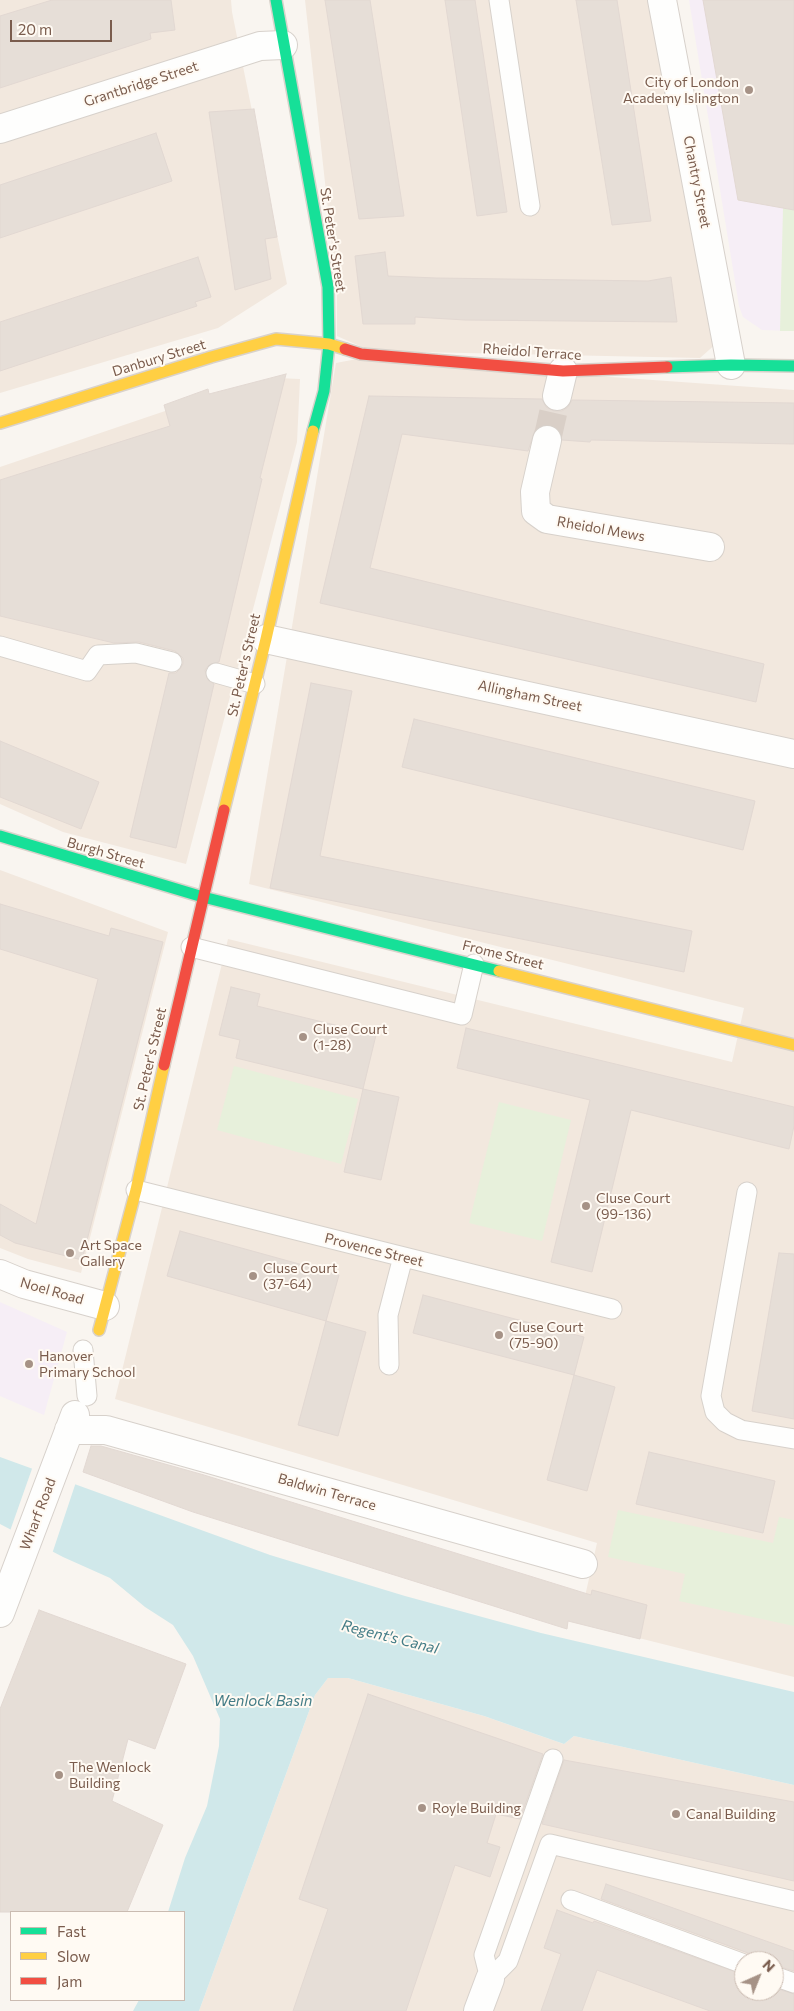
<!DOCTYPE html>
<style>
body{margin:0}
#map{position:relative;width:794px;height:2011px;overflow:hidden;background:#f9f5f0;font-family:Commissioner,sans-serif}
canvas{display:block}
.legend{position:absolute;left:10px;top:1911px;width:175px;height:90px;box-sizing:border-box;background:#fffaf3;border:1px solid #cabbb1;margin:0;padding:6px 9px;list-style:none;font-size:15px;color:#7a5c4d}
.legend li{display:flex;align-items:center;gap:10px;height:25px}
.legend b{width:25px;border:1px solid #cabbb1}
.north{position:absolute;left:734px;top:1951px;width:50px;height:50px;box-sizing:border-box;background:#fffaf3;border:1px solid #cabbb1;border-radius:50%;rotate:44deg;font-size:14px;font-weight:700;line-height:20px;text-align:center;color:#7a5c4d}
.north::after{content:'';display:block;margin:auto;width:18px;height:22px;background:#a69286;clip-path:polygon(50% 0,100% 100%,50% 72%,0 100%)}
.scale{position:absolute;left:10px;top:20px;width:102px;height:22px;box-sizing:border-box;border:2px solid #7a5c4d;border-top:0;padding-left:6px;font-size:15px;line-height:18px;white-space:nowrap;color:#7a5c4d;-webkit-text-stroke:4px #fffaf3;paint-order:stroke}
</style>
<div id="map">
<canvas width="794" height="2011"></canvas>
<ul class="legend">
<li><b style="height:6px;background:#16e098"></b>Fast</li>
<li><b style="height:6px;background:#ffcf43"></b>Slow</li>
<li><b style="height:6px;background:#f24e42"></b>Jam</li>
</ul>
<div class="north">N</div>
<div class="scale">20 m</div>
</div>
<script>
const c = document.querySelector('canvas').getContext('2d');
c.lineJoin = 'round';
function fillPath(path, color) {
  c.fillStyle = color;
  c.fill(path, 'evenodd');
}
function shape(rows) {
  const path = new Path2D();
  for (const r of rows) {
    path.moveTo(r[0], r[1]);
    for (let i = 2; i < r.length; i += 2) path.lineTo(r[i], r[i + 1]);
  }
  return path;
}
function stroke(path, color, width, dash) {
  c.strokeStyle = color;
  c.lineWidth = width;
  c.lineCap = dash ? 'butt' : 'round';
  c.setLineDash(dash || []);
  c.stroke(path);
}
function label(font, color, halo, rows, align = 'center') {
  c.font = font + ' Commissioner,sans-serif';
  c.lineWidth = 4;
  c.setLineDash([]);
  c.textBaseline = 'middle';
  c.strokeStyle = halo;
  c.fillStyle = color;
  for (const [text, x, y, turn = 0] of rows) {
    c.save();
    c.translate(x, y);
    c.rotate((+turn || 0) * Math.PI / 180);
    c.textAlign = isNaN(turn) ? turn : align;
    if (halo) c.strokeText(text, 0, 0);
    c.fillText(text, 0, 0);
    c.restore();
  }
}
fillPath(shape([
 [0,0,231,0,232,12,287,284,218,328,0,393],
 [305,0,655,0,718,342,700,358,371,351,337,336,337,292],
 [357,359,794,390,794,1677,579,1623,597,1543,115,1399,228,939,732,1062,744,1008,249,884,336,363],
 [277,378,300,379,297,442,186,864,63,832,0,804,0,467,230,389],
 [0,870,168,932,81,1273,28,1259,0,1248],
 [328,1678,348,1678,484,1716,564,1744,574,1736,794,1785,794,2011,199,2011,315,1695],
 [744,1961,774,1961,774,1991,744,1991]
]), '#f2e8de');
fillPath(shape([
 [689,0,794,0,794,331,762,330,743,317,739,306],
 [0,1302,67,1332,44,1415,0,1396]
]), '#f6eef6');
fillPath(shape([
 [783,208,794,210,794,331,780,331],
 [234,1066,358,1099,341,1164,217,1130],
 [499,1102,571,1120,542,1241,469,1223],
 [618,1510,773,1543,779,1517,794,1520,794,1626,679,1601,685,1574,608,1557]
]), '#e7f0db');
fillPath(shape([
 [0,1457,270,1555,405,1596,541,1633,794,1692,794,1785,574,1736,564,1744,484,1716,348,1678,328,1678,315,1695,199,2011,133,2011,139,2000,184,2000,184,1912,168,1912,185,1858,207,1806,219,1746,220,1719,193,1656,173,1625,145,1607,110,1578,63,1557,0,1524]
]), '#d0e8ea');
fillPath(shape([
 [33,1466,76,1482,52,1554,10,1531]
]), '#f9f5f0');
const building = shape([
 [52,0,171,0,175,30,150,33,151,39,0,88,0,16,52,0],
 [325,0,370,0,404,216,359,219,325,0],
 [445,0,475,0,507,212,477,216,445,0],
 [576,0,617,0,651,221,612,225,576,0],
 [703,0,794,0,794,210,738,200,703,0],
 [254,109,277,237,265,239,271,279,235,290,209,112,254,109],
 [156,133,172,181,0,238,0,185,156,133],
 [385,252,388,276,436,278,648,281,671,277,677,322,465,320,415,317,415,324,363,324,355,256,385,252],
 [198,257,211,297,195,302,197,306,0,371,0,322,198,257],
 [286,374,260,478,262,479,219,662,209,665,205,670,208,680,214,684,176,848,130,837,169,673,176,673,180,669,183,664,183,658,175,651,139,642,114,643,0,616,0,480,170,426,164,405,208,389,209,394,286,374],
 [369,396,542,399,546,407,554,411,562,411,568,407,572,400,794,403,794,444,591,440,590,442,562,440,558,429,550,425,542,425,535,430,528,451,402,434,370,568,764,664,756,702,320,603,369,396],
 [311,683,352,691,320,856,692,931,684,972,270,888,311,683],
 [414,719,755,801,743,850,402,767,414,719],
 [0,741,99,782,81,829,0,797,0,741],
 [0,904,109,936,111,928,163,942,82,1260,15,1243,0,1235,0,1204,36,1224,98,979,0,949,0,904],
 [231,987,260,994,257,1006,376,1035,363,1089,236,1058,240,1040,219,1035,231,987],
 [466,1028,794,1107,794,1126,789,1149,631,1110,592,1272,551,1262,590,1100,457,1068,466,1028],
 [363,1089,399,1097,381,1180,344,1172,363,1089],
 [180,1231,339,1275,326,1321,167,1276,180,1231],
 [779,1253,794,1254,794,1419,752,1411,779,1253],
 [423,1295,584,1337,574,1375,413,1333,423,1295],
 [326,1321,366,1332,338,1436,298,1425,326,1321],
 [574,1375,615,1387,587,1491,547,1480,574,1375],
 [91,1446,101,1446,204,1475,591,1595,592,1590,647,1605,640,1639,568,1621,567,1629,193,1512,83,1472,91,1446],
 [649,1452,775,1481,763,1533,636,1504,649,1452],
 [39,1610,186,1664,155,1749,128,1739,112,1801,163,1825,127,1912,0,1912,0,1709,39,1610],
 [368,1694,543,1754,520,1819,496,1814,487,1843,500,1847,490,1877,455,1865,406,2011,293,2011,328,1909,299,1899,368,1694],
 [564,1760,794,1802,794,1881,542,1824,564,1760],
 [606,1884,794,1951,794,1971,774,1965,774,1961,755,1961,748,1953,601,1899,606,1884],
 [557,1910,593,1923,594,1921,744,1975,744,1991,774,1991,774,1988,794,1994,794,2011,710,2011,597,1970,582,2011,541,2011,561,1954,544,1948,557,1910]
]);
fillPath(building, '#e6ded7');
stroke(building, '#e2d8d2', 1);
stroke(shape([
 [547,440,557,396]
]), '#d9cfc7', 28, [28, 14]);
const lane = shape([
 [499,0,530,206],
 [0,646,87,671,98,655,136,653,172,662],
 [216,673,255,684],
 [191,947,462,1015,474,964],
 [136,1190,612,1309],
 [747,1192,711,1396,715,1412,725,1422,741,1430,794,1439],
 [83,1350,87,1396],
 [389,1365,388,1315,403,1257],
 [571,1900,744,1964],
 [774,1976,794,1983],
 [490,1979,508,1961,550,1844,794,1901],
 [490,1979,484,1955,553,1759]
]);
const street = shape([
 [662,0,731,365],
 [0,129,260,46,283,45],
 [557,396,563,371],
 [547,440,535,492,536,511,547,519,710,547],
 [266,639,794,754],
 [0,1274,24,1284,105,1306],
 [69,1430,106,1430,583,1564],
 [0,1613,75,1415],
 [478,2011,490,1979]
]);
const fast = shape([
 [276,0,328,287,329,344,324,391,313,431],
 [667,367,731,365,794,366],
 [0,836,203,897,499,971]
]);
const slow = shape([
 [0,423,211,357,276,339,329,344,345,349],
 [224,810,266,639,313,431],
 [499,971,794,1045],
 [99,1330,136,1190,164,1065]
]);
const jam = shape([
 [345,349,361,354,563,371,667,367],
 [164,1065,224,810]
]);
stroke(lane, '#d7d1cb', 21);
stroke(street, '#d7d1cb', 30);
stroke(fast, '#d9d2cb', 14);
stroke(slow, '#d9d2cb', 14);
stroke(jam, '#d9d2cb', 14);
stroke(lane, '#fefefd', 19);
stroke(street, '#fefefd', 28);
stroke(fast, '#16e098', 11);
stroke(slow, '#ffcf43', 11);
stroke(jam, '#f24e42', 11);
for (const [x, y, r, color] of [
 [749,90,5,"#a69286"],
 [303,1037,5,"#a69286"],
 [586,1206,5,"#a69286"],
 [70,1253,5,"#a69286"],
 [253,1276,5,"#a69286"],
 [499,1335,5,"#a69286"],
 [29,1364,5,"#a69286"],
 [59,1775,5,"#a69286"],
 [422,1808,5,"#a69286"],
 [676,1814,5,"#a69286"]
]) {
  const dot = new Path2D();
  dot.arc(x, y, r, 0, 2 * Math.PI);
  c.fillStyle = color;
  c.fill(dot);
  stroke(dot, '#fffaf3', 2);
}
label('14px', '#7a5c4d', '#fffaf3', [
 ["City of London",739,82,"right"],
 ["Academy Islington",739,98,"right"],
 ["Cluse Court",313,1029],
 ["(1-28)",313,1045],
 ["Cluse Court",596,1198],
 ["(99-136)",596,1214],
 ["Art Space",80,1245],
 ["Gallery",80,1261],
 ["Cluse Court",263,1268],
 ["(37-64)",263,1284],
 ["Cluse Court",509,1327],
 ["(75-90)",509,1343],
 ["Hanover",39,1356],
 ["Primary School",39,1372],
 ["The Wenlock",69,1767],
 ["Building",69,1783],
 ["Royle Building",432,1808],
 ["Canal Building",686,1814]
], 'left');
label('14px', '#7a5c4d', '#fffaf3', [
 ["Grantbridge Street",141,84,-18],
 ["Chantry Street",697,182,79],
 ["St. Peter's Street",333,240,81],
 ["Rheidol Terrace",532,352,4],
 ["Danbury Street",159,358,-17],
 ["Rheidol Mews",601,529,10],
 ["St. Peter's Street",244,665,-77],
 ["Allingham Street",530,696,12],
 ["Burgh Street",106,853,16],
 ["Frome Street",503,955,14],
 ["St. Peter's Street",150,1059,-77],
 ["Provence Street",374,1250,14],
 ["Noel Road",52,1291,16],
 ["Baldwin Terrace",327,1492,16],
 ["Wharf Road",38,1514,-69]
]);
label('italic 15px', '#437c86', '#fffaf3', [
 ["Regent's Canal",390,1637,14],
 ["Wenlock Basin",263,1701]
]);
</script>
